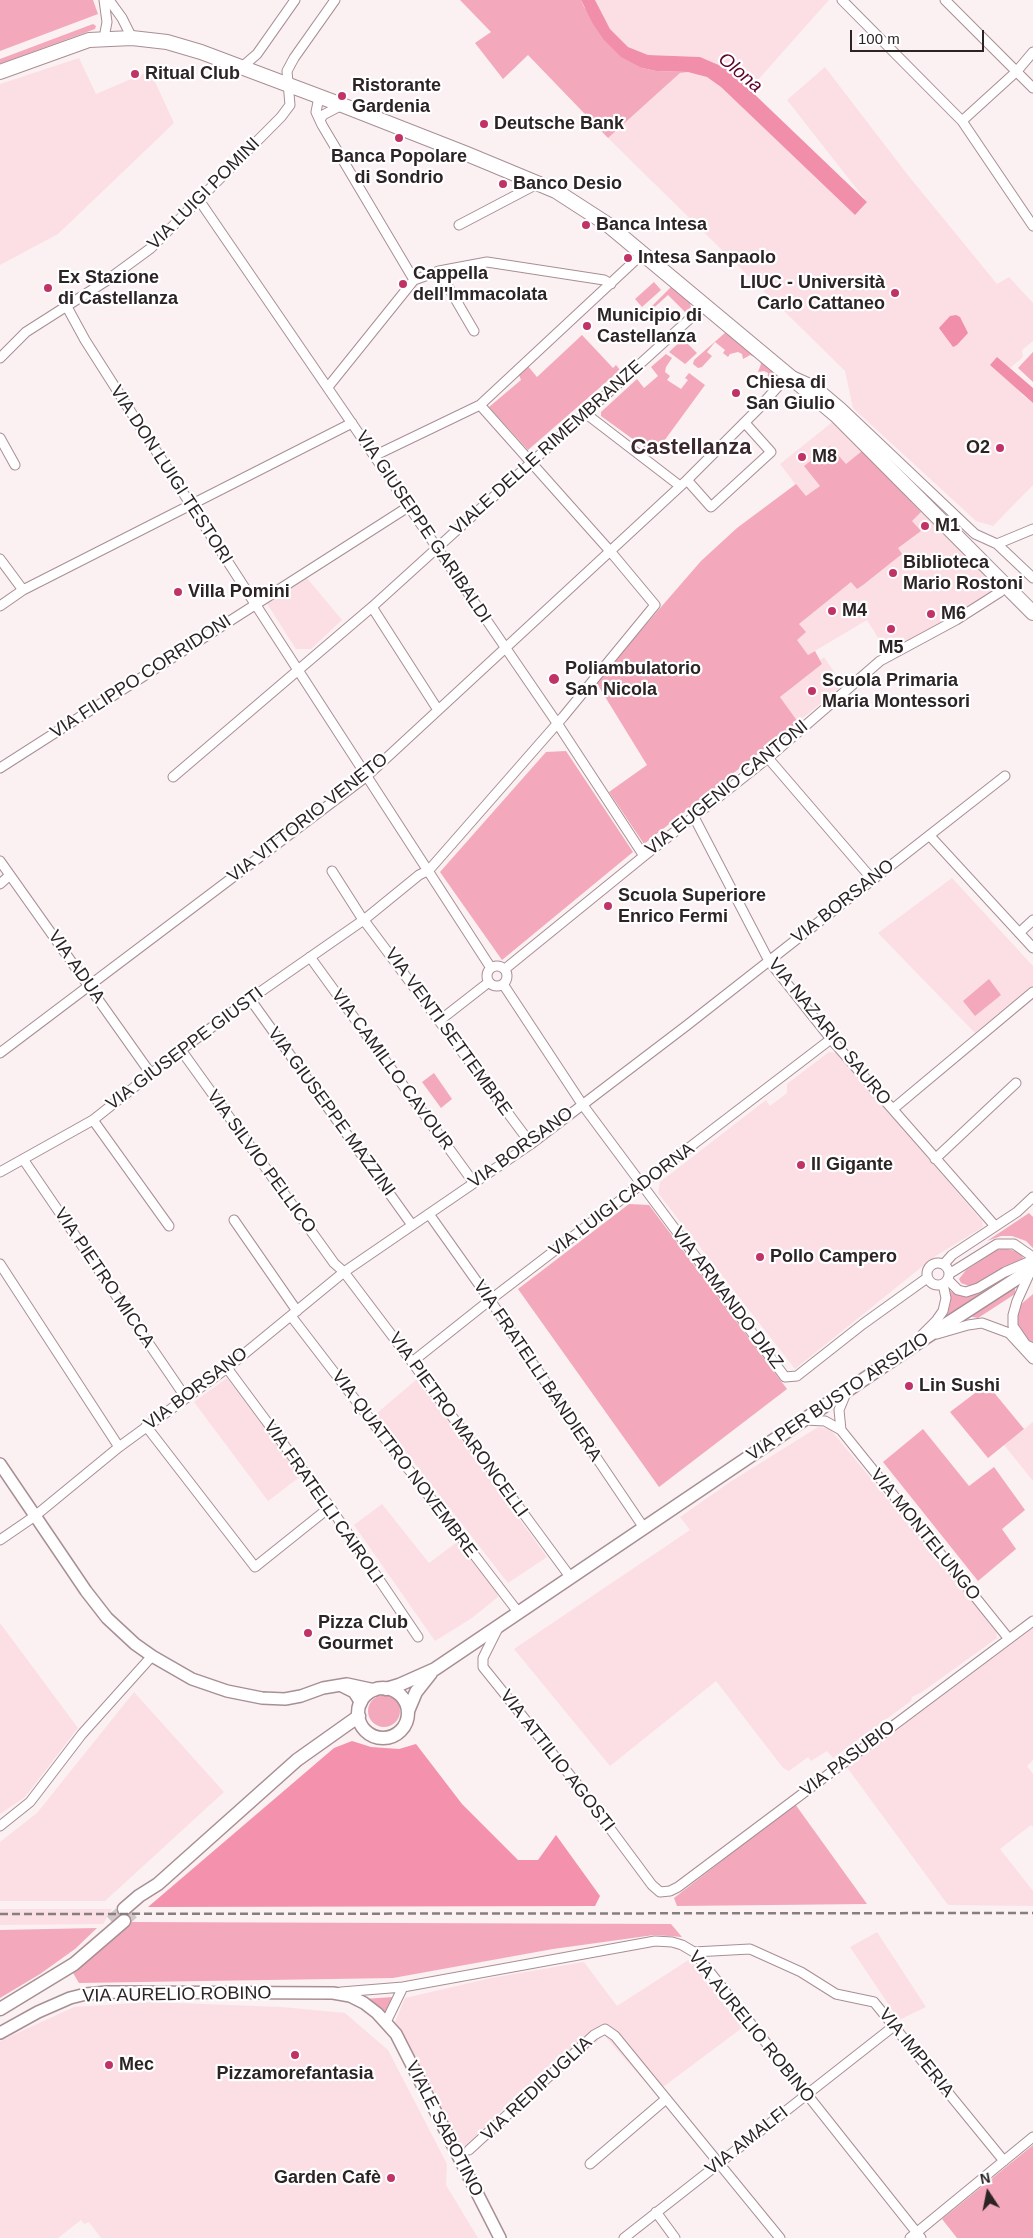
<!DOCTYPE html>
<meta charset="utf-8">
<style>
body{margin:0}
#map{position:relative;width:1033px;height:2238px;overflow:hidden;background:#fbf0f2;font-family:Arial,sans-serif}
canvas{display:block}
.north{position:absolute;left:963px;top:2168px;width:50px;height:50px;-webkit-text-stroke:4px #fff;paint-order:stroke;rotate:349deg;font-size:14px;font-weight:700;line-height:20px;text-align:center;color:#2c2325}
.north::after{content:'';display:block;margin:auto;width:18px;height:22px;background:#2c2325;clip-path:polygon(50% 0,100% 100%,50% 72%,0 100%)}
.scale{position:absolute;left:850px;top:30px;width:134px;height:22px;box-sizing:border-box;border:2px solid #2c2325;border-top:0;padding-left:6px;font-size:15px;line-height:18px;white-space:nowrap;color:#2c2325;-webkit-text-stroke:4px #fff;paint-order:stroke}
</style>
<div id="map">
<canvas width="1033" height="2238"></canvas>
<div class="north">N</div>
<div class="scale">100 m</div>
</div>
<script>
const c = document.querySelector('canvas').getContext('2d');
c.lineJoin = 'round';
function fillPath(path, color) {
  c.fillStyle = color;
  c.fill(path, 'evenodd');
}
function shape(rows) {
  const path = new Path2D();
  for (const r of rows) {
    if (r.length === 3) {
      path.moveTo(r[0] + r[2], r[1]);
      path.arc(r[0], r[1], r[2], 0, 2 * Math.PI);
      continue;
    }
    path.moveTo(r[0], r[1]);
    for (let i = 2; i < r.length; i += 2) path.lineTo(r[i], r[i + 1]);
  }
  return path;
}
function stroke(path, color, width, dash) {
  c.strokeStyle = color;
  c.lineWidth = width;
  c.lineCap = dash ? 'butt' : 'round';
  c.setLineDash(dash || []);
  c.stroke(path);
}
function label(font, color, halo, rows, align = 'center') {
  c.font = font + ' Arial,sans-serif';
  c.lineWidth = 4.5;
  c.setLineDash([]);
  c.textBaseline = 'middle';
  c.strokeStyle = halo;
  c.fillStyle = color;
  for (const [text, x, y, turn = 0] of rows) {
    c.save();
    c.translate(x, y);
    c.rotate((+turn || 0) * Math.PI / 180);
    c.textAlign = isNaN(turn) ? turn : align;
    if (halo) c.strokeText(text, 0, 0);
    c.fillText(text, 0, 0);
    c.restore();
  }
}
fillPath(shape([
 [595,0,829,0,749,90,728,69,700,57,648,55,628,47,610,29],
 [79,58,96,94,150,71,174,123,58,234,0,265,0,84],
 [825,67,907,174,997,284,1009,277,1033,303,1033,341,1022,350,1023,357,1009,369,997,357,1022,395,1033,403,1033,485,993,526,976,521,853,408,845,371,608,138,680,73,688,72,700,74,707,77,721,87,855,215,867,202,787,100],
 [835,420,921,512,999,590,888,654,867,620,808,655,796,640,799,624,851,581,737,528,796,485,780,464],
 [307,578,342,620,311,649,296,649,266,602],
 [824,657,843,685,798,722,780,697,822,664,820,660],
 [952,878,1033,966,1033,987,975,1033,878,933],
 [829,1052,836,1053,866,1086,982,1221,983,1227,934,1257,795,1369,658,1193,660,1182,766,1100,770,1106,787,1093,787,1084],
 [227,1378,301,1476,268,1501,194,1402],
 [417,1379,547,1557,508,1583,376,1414],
 [1033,1422,1033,1481,1004,1445],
 [818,1427,830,1429,996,1630,997,1638,922,1692,912,1697,911,1701,833,1758,827,1751,811,1761,808,1757,789,1771,783,1768,716,1681,610,1766,514,1649,690,1530,680,1517,730,1482],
 [382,1504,429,1563,457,1542,496,1590,498,1597,472,1618,435,1641,354,1525],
 [0,1623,78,1728,25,1797,0,1814],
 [1033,1624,1033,1760,1027,1766,1033,1774,1033,1827,1031,1825,1000,1849,1033,1891,1033,1906,948,1905,846,1766],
 [134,1692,224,1792,105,1901,0,1901,0,1842,37,1813],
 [0,1909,112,1909,103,1924,0,1925],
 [877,1932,926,2007,899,2020,850,1947],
 [690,1959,742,2028,655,2093,604,2035,566,2069,557,2058,463,2148,461,2146,395,2022,405,1998,491,1978,584,1962,617,2006],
 [152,2002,282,2007,345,2013,388,2050,447,2164,446,2185,478,2238,101,2238,89,2222,84,2224,81,2220,58,2238,0,2238,0,2041,74,2007]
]), '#fcdfe5');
fillPath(shape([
 [0,0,93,0,98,14,0,51],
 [460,0,581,0,584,7,642,68,656,71,688,72,680,73,608,138,528,55,503,79,475,43,491,32],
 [93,24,96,26,95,29,0,64,0,59],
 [654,282,661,290,642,307,635,299],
 [671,287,690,303,691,307,685,312,668,295,647,314,646,312],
 [726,332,774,371,767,384,768,373,764,371,758,372,761,364,759,359,750,355,743,359,742,354,738,352,730,354,728,357,723,353,725,350,715,342,707,352,712,356,702,367,698,368,693,364,694,360],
 [582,335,613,368,616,365,620,370,528,450,489,407,521,380,519,375,527,365,537,377],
 [683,339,697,353,685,364,669,352],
 [1033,352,1033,382,1018,368],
 [666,354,672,358,666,367,665,372,670,376,667,380,681,389,688,380,685,378,689,373,705,385,656,452,652,453,601,416,601,412,637,379,644,388,658,376,651,367],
 [830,446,846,464,862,451,921,512,912,521,921,531,898,548,902,554,863,585,857,589,851,582,799,624,806,632,797,640,808,655,815,651,822,664,780,697,798,722,644,844,609,792,647,765,596,682,701,561,737,528,796,484,806,496,820,486,804,466],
 [566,751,633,852,502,960,440,872,546,752],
 [989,979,1001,995,975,1016,963,1001],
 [434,1073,452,1099,441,1108,422,1082],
 [629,1204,649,1205,787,1389,659,1487,518,1289],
 [1029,1213,1033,1217,1033,1248,1026,1241,1012,1236,1001,1236,987,1241],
 [1004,1248,1019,1252,1024,1259,977,1284,969,1286,961,1283,959,1279,966,1270,997,1250],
 [997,1282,947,1316,951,1300,950,1291,958,1295,965,1296],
 [1015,1284,1015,1294,978,1318,968,1316],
 [1033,1294,1033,1345,1028,1343,1018,1329,1016,1317,1019,1306],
 [987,1384,1024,1429,988,1458,950,1412],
 [923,1429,969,1486,994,1467,1025,1510,1002,1529,1016,1549,978,1581,883,1462],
 [384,1711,16],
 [795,1804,867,1904,677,1906,674,1898],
 [131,1922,671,1924,682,1937,654,1935,553,1949,393,1978,79,1983,73,1973],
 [97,1928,75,1949,40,1974,0,1998,0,1930],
 [393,1997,385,2016,363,1999],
 [1033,2145,1033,2238,957,2238,942,2219]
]), '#f3a9bb');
fillPath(shape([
 [352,1741,371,1747,399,1749,416,1744,462,1804,518,1860,538,1860,556,1835,600,1896,595,1906,148,1907,334,1748]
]), '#f491ac');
fillPath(shape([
 [581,0,595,0,610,29,628,47,648,55,700,57,728,69,867,202,855,215,721,87,707,77,688,72,656,71,642,68,621,57,604,40,593,24],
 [956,315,960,317,968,333,957,345,953,347,939,328,950,316],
 [997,357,1033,388,1033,403,990,365]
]), '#f18ea9');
stroke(shape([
 [111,1921,124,1909],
 [124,1921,137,1909]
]), '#d2c7c9', 12, [12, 6]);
const minor = shape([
 [109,0,122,18,132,38],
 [842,0,962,121,1033,226],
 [945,0,1033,88],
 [104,38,107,22,104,0],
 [242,67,257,54,295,0],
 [319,97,316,112,322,125,414,280],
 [320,120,323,115,342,105],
 [962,121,1017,71,1033,52],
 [199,200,557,723,644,856],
 [459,225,539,183],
 [439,271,474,331],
 [67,307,85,340,136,420,491,968],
 [0,358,26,332,106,281,151,248,281,117,290,105,287,71,294,58,335,0],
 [328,387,414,280,439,271,487,262,604,280,611,284],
 [585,413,680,486],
 [0,438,15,465],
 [374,456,480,405,642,254],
 [687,480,711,507,771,452,745,423],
 [997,544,1033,529],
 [0,559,23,590],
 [0,606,23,590,352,423],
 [372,607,438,710],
 [768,758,872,879],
 [0,768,408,507],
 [173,777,372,607,705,305],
 [694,817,769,961,831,1039,995,1226],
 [930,836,1033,948],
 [0,861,151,1074],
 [332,871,360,915,531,1144],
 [0,884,10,875],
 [1019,933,1033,920],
 [310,957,474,1183],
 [497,976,10],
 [505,969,644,856,768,758,880,661,956,620,1000,592,1006,585],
 [503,984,582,1104,785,1377,797,1376,863,1324,927,1278],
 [250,999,412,1225],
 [439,1021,489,982],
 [181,1050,334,1263,344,1272,412,1362,571,1578],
 [0,1053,367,776,687,480,758,409,789,374,816,386,842,408,975,534,997,544,1033,578],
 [893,1109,1033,992],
 [93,1120,169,1226],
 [23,1159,186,1398],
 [935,1159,1016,1083],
 [0,1172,93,1120,181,1050,250,999,365,919,419,875,429,870,563,717,655,605,610,551,480,405],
 [429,1214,490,1300,644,1528],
 [234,1220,297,1311],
 [938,1274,11],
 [0,1264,119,1447],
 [944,1264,952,1255,1017,1212,1033,1197],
 [1031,1270,1017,1301,1013,1315,1013,1326,1026,1345,1033,1348],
 [949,1274,997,1244,1014,1244,1030,1255],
 [948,1280,958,1290,966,1292,978,1288,1005,1272,1033,1260],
 [291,1316,518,1612],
 [937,1334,968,1325,982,1323,1009,1333,1033,1359],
 [922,1335,936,1321,943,1311,946,1298,943,1284],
 [412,1362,490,1300,831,1039],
 [227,1368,330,1507,418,1637],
 [805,1420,825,1421,841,1430,1009,1639],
 [146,1426,255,1567,330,1507],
 [841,1430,839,1410,846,1393],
 [0,1540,35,1516,119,1447,227,1368,344,1272,531,1144,686,1026,1005,776],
 [498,1628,483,1658,483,1667,577,1784,652,1885,660,1892,670,1891,678,1887,1033,1621],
 [0,1826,30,1802,82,1734,152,1656],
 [694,1952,750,1949,801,1972,836,1994,874,2002,1004,2161],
 [341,1992,403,1987],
 [386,2022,403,1987,655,1941,672,1942,682,1945,694,1952,921,2238],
 [469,2150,594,2035,605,2029,615,2036,780,2238],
 [590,2164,666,2099],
 [656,2212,675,2238],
 [624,2238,894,2026],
 [910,2238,1033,2137]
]);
const tertiary = shape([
 [0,1464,86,1591,107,1618,135,1644,152,1656,192,1679,227,1691,262,1698,285,1699,301,1696,323,1688,347,1684,375,1690],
 [342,1686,354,1692,361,1703],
 [0,2033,38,2012,70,1998,86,1994,107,1992,333,1993,350,1996,364,2003,377,2013,396,2034,500,2238]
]);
const secondary = shape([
 [383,1713,25],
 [386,1689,399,1685,435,1669,925,1338,1033,1268],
 [408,1711,416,1692,431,1673],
 [124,1909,139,1896,158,1884,297,1760,359,1716],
 [0,2009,74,1964,124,1921]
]);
const primary = shape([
 [0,72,89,40,132,38,167,42,201,52,342,105,467,154,556,191,607,224,836,415,1033,613]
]);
stroke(minor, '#a88f94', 11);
stroke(tertiary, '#a88f94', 14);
stroke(secondary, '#a88f94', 15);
stroke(primary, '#a88f94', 16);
stroke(minor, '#fff', 9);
stroke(tertiary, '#fff', 11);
stroke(secondary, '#fff', 12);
stroke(primary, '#fff', 14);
stroke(shape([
 [0,1914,1033,1913]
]), '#877e80', 2.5, [8, 4]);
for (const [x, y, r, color] of [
 [135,74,5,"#bf3367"],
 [342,96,5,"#bf3367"],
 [484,124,5,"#bf3367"],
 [399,138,5,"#bf3367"],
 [503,184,5,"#bf3367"],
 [586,225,5,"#bf3367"],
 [628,258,5,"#bf3367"],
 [403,284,5,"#bf3367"],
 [48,288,5,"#bf3367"],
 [895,293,5,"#bf3367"],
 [587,326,5,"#bf3367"],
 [736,393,5,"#bf3367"],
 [1000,448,5,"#bf3367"],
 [802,457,5,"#bf3367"],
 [925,526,5,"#bf3367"],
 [893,573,5,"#bf3367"],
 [178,592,5,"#bf3367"],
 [832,611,5,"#bf3367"],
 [931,614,5,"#bf3367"],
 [891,629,5,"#bf3367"],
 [554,679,6,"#bf3367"],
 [812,691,5,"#bf3367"],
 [608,906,5,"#bf3367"],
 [801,1165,5,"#bf3367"],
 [760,1257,5,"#bf3367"],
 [909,1386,5,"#bf3367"],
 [308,1633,5,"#bf3367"],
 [295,2055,5,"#bf3367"],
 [109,2065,5,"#bf3367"],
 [391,2178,5,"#bf3367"]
]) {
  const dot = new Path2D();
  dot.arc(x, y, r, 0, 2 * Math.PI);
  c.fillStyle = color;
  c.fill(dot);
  stroke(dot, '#fff', 2);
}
label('bold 18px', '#2c2325', '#fff', [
 ["Ritual Club",145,74],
 ["Ristorante",352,86],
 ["Gardenia",352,107],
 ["Deutsche Bank",494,124],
 ["Banca Popolare",399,157,"center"],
 ["di Sondrio",399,178,"center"],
 ["Banco Desio",513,184],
 ["Banca Intesa",596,225],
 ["Intesa Sanpaolo",638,258],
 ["Cappella",413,274],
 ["dell'Immacolata",413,295],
 ["Ex Stazione",58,278],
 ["di Castellanza",58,299],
 ["LIUC - Università",885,283,"right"],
 ["Carlo Cattaneo",885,304,"right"],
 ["Municipio di",597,316],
 ["Castellanza",597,337],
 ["Chiesa di",746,383],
 ["San Giulio",746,404],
 ["O2",990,448,"right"],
 ["M8",812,457],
 ["M1",935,526],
 ["Biblioteca",903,563],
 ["Mario Rostoni",903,584],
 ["Villa Pomini",188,592],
 ["M4",842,611],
 ["M6",941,614],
 ["M5",891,648,"center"],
 ["Poliambulatorio",565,669],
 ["San Nicola",565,690],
 ["Scuola Primaria",822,681],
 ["Maria Montessori",822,702],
 ["Scuola Superiore",618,896],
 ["Enrico Fermi",618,917],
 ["Il Gigante",811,1165],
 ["Pollo Campero",770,1257],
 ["Lin Sushi",919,1386],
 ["Pizza Club",318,1623],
 ["Gourmet",318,1644],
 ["Mec",119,2065],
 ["Pizzamorefantasia",295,2074,"center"],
 ["Garden Cafè",381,2178,"right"]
], 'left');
label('18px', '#2c2325', '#fff', [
 ["VIA LUIGI POMINI",204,194,-45],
 ["VIALE DELLE RIMEMBRANZE",547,448,-42],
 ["VIA DON LUIGI TESTORI",171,475,57],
 ["VIA GIUSEPPE GARIBALDI",423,527,56],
 ["VIA FILIPPO CORRIDONI",141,677,-33],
 ["VIA EUGENIO CANTONI",727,788,-39],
 ["VIA VITTORIO VENETO",308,818,-38],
 ["VIA BORSANO",843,902,-38],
 ["VIA ADUA",76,967,55],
 ["VIA VENTI SETTEMBRE",448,1032,54],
 ["VIA NAZARIO SAURO",829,1032,51],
 ["VIA GIUSEPPE GIUSTI",185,1049,-37],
 ["VIA CAMILLO CAVOUR",392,1070,54],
 ["VIA GIUSEPPE MAZZINI",331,1112,54],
 ["VIA BORSANO",521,1148,-36],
 ["VIA SILVIO PELLICO",261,1162,54],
 ["VIA LUIGI CADORNA",622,1200,-37],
 ["VIA PIETRO MICCA",104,1278,56],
 ["VIA ARMANDO DIAZ",727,1298,53],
 ["VIA FRATELLI BANDIERA",537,1371,56],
 ["VIA BORSANO",196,1389,-37],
 ["VIA PER BUSTO ARSIZIO",838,1397,-34],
 ["VIA PIETRO MARONCELLI",458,1425,54],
 ["VIA QUATTRO NOVEMBRE",404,1464,53],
 ["VIA FRATELLI CAIROLI",323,1502,55],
 ["VIA MONTELUNGO",925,1535,51],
 ["VIA PASUBIO",848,1759,-37],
 ["VIA ATTILIO AGOSTI",557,1761,52],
 ["VIA AURELIO ROBINO",177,1995,-1],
 ["VIA AURELIO ROBINO",751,2027,51],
 ["VIA IMPERIA",916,2053,51],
 ["VIA REDIPUGLIA",537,2089,-43],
 ["VIALE SABOTINO",444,2129,63],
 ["VIA AMALFI",747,2141,-38]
]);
label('italic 19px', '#5e042b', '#fff', [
 ["Olona",740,73,40]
]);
label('bold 22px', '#3c282d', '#fff', [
 ["Castellanza",691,448]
]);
</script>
